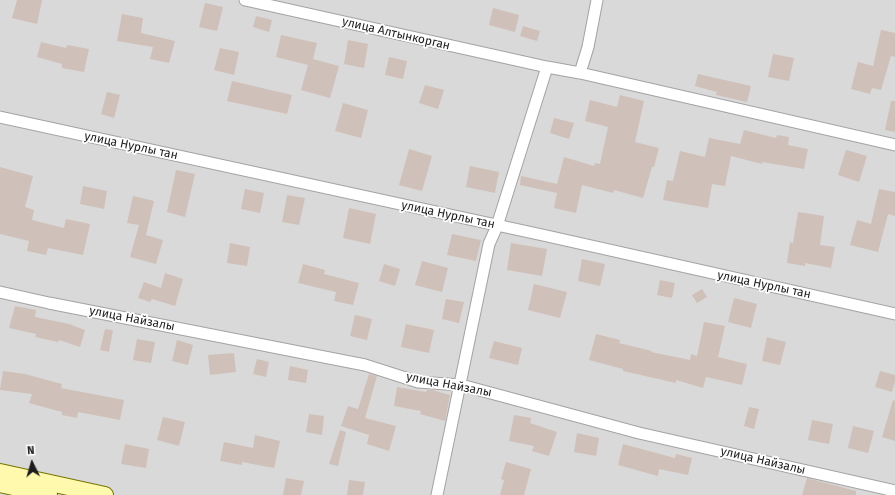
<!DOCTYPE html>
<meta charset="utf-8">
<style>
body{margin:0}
#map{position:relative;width:895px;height:495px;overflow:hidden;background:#efe8e0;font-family:"Fira Sans",sans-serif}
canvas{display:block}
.north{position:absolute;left:12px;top:443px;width:40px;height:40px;-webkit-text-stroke:3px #fff;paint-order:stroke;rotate:355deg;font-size:11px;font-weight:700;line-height:16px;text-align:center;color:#1c1c1c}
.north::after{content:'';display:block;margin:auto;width:14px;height:18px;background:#1c1c1c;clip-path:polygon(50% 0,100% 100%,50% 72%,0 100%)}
</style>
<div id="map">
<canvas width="895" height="495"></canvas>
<div class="north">N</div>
</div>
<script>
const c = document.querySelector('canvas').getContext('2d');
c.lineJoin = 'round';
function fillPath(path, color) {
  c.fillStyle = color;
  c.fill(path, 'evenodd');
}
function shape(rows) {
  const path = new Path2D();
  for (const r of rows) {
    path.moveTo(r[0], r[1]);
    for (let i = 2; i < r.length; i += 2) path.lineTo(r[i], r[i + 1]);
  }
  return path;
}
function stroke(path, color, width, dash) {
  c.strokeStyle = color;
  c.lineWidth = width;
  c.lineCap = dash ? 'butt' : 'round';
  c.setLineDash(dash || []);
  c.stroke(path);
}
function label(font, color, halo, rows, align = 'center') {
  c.font = font + ' "Fira Sans",sans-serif';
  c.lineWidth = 3.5;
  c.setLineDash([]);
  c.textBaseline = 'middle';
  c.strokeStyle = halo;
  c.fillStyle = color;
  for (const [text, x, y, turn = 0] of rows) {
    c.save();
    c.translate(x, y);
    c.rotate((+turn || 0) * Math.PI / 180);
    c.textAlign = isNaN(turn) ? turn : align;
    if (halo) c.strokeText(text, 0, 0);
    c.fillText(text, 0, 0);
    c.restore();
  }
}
fillPath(shape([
 [0,0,895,0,895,495,0,495]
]), '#dad9d9');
fillPath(shape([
 [17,0,42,0,37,24,12,18],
 [205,3,223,7,217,31,199,27],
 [493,8,519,15,515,32,489,25],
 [122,14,143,18,141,33,175,41,169,63,150,59,153,47,117,41],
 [256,16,272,20,269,32,253,27],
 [523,26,540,31,537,41,520,36],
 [881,30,895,33,895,57,891,56,881,90,872,88,870,94,851,89,858,62,873,66],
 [281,35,317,43,313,59,339,66,330,98,301,90,308,65,276,57],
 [348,40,368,44,364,68,344,64],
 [41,42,66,48,67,45,89,49,84,72,62,68,62,64,37,57],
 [220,48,239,52,234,75,214,70],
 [773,54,794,58,789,81,768,77],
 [389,57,407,61,403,79,385,75],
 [698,74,751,86,747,102,716,95,717,92,695,86],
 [232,81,292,95,287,114,227,101],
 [425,85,444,90,438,109,419,103],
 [107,92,120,95,114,118,101,114],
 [620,95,644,101,635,142,659,148,654,167,652,167,643,198,614,190,613,193,582,185,576,213,554,208,557,193,520,185,521,176,557,184,564,157,594,166,595,163,600,164,608,127,585,121,590,100,617,107],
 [891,101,895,101,895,132,885,130],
 [343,103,368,110,361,138,335,131],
 [554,118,574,123,569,139,550,133],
 [744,130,776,138,777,135,789,137,788,145,808,149,804,169,762,162,762,164,731,156,725,186,712,184,708,208,663,200,667,180,673,181,680,151,705,157,709,138,740,144],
 [409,149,432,156,422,191,399,185],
 [846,150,867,156,859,182,838,175],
 [470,166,499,172,495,193,466,187],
 [0,167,33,176,25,207,34,210,32,220,64,228,66,219,90,224,83,255,48,248,46,255,27,251,29,241,0,234],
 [176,170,195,174,185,217,167,212],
 [83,186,107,191,104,209,80,204],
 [245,189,264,193,260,213,241,209],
 [879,189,895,192,895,216,888,214,878,252,850,245,857,220,871,224],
 [287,195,305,198,299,225,282,222],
 [133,196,154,201,146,235,163,240,156,264,130,257,139,225,127,223],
 [349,208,376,214,370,244,343,238],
 [798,212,824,216,820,245,835,247,831,268,805,263,805,266,787,263,790,242,793,243],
 [452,234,481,240,476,261,447,255],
 [230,243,250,247,247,266,227,263],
 [511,243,547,249,542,276,507,270],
 [582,259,605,264,600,286,578,281],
 [422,261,448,268,442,292,415,285],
 [303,264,325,270,324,274,359,283,353,305,334,301,336,292,298,283],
 [384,264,400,269,395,286,379,281],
 [165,273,183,279,175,306,152,299,150,302,138,298,144,282,161,288],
 [660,280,675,283,672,298,657,295],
 [534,284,567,292,560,318,528,310],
 [702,289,707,297,697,303,692,295],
 [734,298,757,304,751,328,728,322],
 [446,299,464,302,459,323,442,319],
 [15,306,36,310,35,317,69,324,85,330,80,347,59,340,58,342,35,337,36,334,9,328],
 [355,315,372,319,367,340,350,336],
 [704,322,725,326,718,357,747,364,742,385,706,377,703,388,676,380,676,383,623,371,623,369,589,360,596,334,620,340,619,343,652,351,651,352,690,360,691,354,697,356],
 [406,324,434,330,429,353,401,347],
 [105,329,113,330,109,352,100,350],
 [767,337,786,342,780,365,762,361],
 [137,339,155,342,151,363,133,360],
 [177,340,193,345,188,365,172,361],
 [494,341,522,348,518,365,489,358],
 [234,353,236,372,210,375,208,355],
 [257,359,269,362,266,377,253,374],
 [290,366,308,370,306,383,288,380],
 [3,371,25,374,62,384,61,388,124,400,120,420,78,412,77,418,62,415,62,412,29,403,32,394,0,390],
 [880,371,895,375,895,381,892,392,875,387],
 [369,374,377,376,365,418,396,426,389,451,367,444,369,435,341,426,348,406,358,409],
 [397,387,426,392,427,390,432,390,450,395,445,421,420,414,421,411,394,406],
 [893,400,895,401,895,441,882,437],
 [749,407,759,409,754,429,744,426],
 [309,414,324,416,322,435,306,432],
 [514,415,531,418,530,423,557,432,549,456,532,451,534,446,509,441],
 [163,417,185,422,179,446,157,440],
 [812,420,833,424,829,444,808,440],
 [853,426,874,431,868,453,848,448],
 [340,430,346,432,338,466,329,464],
 [577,433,599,438,596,456,574,452],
 [255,435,280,441,274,468,242,462,242,465,220,461,224,442,253,448],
 [125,444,149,449,146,468,121,464],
 [623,444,675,458,676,454,692,458,688,475,659,469,658,476,618,465],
 [506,462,531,469,524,495,500,495,504,480,501,479],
 [286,478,304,481,301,495,283,495],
 [807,478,856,491,856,495,802,495],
 [349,480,365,482,363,495,347,495]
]), '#cfc0b9');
const street = shape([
 [245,0,547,67,580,73,895,145],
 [580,73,588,47,597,0],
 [0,117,547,236,895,314],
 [0,292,49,303,365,365,418,382,461,385,639,433,895,491],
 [437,495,489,244,497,226,547,67]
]);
const secondary = shape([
 [0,472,105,495],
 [0,484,49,495]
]);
stroke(street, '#a3a3a3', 13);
stroke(secondary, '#767400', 18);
stroke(street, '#fff', 11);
stroke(secondary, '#fff9ae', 16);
label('12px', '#1c1c1c', '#fff', [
 ["улица Алтынкорган",396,34,13],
 ["улица Нурлы тан",131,146,12],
 ["улица Нурлы тан",448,215,12],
 ["улица Нурлы тан",764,285,12],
 ["улица Найзалы",132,319,11],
 ["улица Найзалы",449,385,11],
 ["улица Найзалы",763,461,13]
]);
</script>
